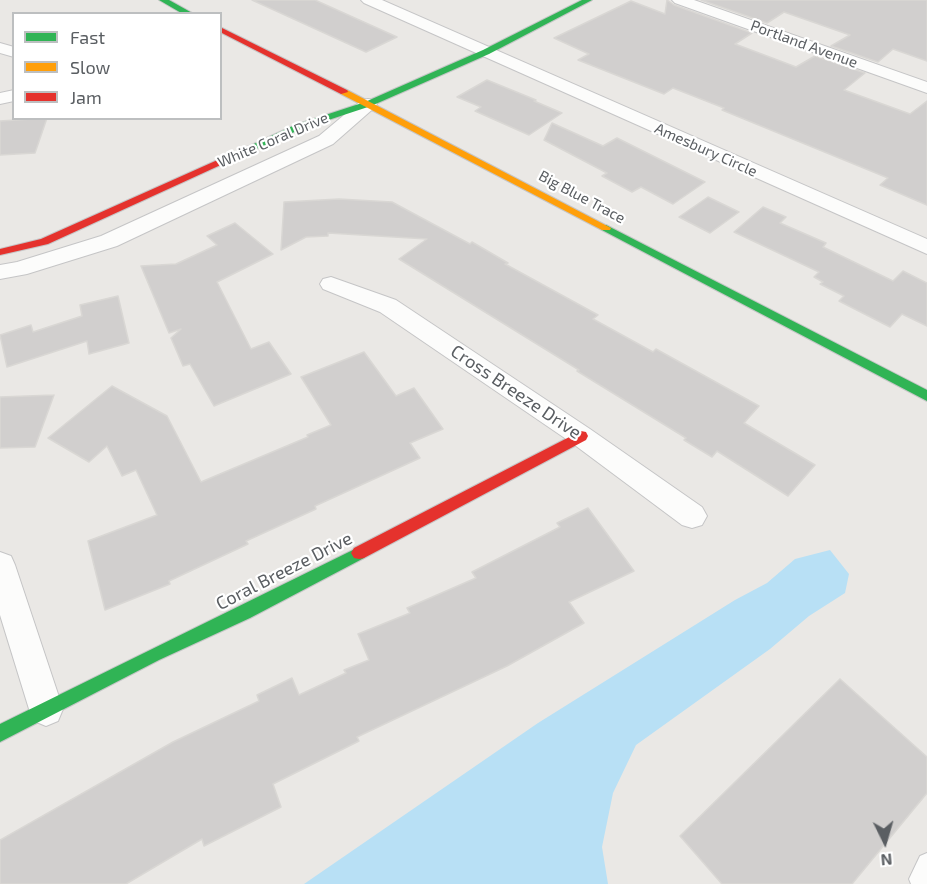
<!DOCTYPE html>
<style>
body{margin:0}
#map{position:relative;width:927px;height:884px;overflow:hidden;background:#eae8e5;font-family:"Exo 2",sans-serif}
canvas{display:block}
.legend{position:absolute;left:12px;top:12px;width:210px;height:108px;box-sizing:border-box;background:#fff;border:2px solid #bdbfc0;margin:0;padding:8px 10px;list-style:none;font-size:18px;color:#5a5e62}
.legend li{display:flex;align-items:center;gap:12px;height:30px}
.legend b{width:30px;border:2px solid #bdbfc0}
.north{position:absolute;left:855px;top:812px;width:60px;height:60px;-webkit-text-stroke:4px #fff;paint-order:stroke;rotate:175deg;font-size:16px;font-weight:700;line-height:24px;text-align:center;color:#5a5e62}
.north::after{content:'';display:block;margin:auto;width:21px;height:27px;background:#5a5e62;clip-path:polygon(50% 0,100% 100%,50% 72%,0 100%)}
</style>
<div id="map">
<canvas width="927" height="884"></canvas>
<ul class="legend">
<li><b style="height:8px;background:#30b455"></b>Fast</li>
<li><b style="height:8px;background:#ff9f0a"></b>Slow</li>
<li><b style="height:8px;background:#e5322d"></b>Jam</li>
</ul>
<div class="north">N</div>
</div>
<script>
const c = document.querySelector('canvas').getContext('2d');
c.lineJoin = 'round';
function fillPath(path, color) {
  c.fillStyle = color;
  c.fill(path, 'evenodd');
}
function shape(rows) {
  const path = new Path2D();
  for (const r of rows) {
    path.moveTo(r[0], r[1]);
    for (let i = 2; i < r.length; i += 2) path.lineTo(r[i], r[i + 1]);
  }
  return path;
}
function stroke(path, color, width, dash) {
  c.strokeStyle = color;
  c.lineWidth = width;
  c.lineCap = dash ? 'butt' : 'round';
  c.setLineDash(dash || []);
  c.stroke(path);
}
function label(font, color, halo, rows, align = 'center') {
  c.font = font + ' "Exo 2",sans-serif';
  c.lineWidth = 4.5;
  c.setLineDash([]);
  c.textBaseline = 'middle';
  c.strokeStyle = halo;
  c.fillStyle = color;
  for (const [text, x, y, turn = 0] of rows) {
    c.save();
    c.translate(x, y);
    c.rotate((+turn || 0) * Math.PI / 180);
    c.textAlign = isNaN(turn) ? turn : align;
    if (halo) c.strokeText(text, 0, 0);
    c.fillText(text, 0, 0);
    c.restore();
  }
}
fillPath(shape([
 [830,550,849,574,845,593,809,616,770,649,636,745,613,793,602,847,608,884,304,884,538,723,735,600,767,583,795,559]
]), '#b8e0f5');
const building = shape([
 [252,0,315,0,397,37,366,52,252,0],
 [667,0,674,5,752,33,735,44,796,67,815,56,865,73,844,90,910,114,927,101,927,205,880,185,888,178,722,110,724,108,673,88,664,94,578,60,589,54,554,38,631,1,665,14,667,0],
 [701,0,927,0,927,61,893,49,878,62,831,46,850,35,784,12,767,23,701,0],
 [487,80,536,100,534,101,562,113,529,135,475,111,481,107,457,97,487,80],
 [47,118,35,153,0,155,0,121,47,118],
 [552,123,603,146,617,138,705,182,673,204,641,187,632,192,602,176,607,173,544,140,552,123],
 [708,197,739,212,710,233,679,217,708,197],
 [339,199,392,202,470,244,472,242,508,263,505,264,598,315,593,319,653,352,656,349,759,406,744,423,815,465,788,496,717,451,712,457,684,440,686,438,577,371,579,370,399,259,427,239,328,233,328,236,306,237,281,250,284,202,339,199],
 [763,207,786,217,780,223,826,243,823,247,893,281,903,271,927,283,927,326,902,314,890,327,839,301,844,296,820,284,823,282,814,277,819,272,734,232,763,207],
 [235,223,273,254,217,282,251,349,269,342,291,374,214,406,190,364,183,366,171,338,181,329,169,333,141,266,176,264,217,245,207,236,235,223],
 [118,296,129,343,89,354,87,341,7,367,0,335,31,325,33,332,82,316,80,305,118,296],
 [364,352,396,396,414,388,443,429,410,443,420,458,315,506,316,509,246,541,248,544,169,581,170,584,105,610,88,541,157,515,136,470,122,476,107,446,89,462,48,438,112,386,167,416,201,482,308,437,307,435,331,425,301,377,364,352],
 [54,395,35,447,0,448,0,397,54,395],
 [588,508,634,571,569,602,584,623,507,666,357,737,359,741,273,784,281,807,204,846,202,839,126,884,0,884,0,840,173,742,259,701,257,695,292,678,299,695,346,673,344,670,369,660,358,634,410,613,407,608,476,578,472,572,560,527,557,523,588,508],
 [840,679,927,757,927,793,852,884,722,884,680,836,840,679]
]);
fillPath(building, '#d1cfce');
stroke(building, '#d9d7d4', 1.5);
const lane = shape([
 [927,853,927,884,911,884,909,879,920,856,927,853]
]);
const street = shape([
 [361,0,382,0,927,239,927,254,364,3,361,0],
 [672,0,694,0,927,82,927,93,675,3,672,0],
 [0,43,14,47,14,57,0,53,0,43],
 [14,90,14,101,0,104,0,93,14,90],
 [368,99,374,100,377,104,374,108,333,144,117,246,27,274,0,279,0,265,17,262,101,236,319,136,362,100,368,99],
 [331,277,396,300,590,429,702,507,707,516,702,525,692,528,682,525,572,443,380,312,323,289,320,284,323,279,331,277],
 [0,552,11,556,15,565,63,709,58,721,46,726,34,721,29,709,0,615,0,552]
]);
const fast = shape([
 [159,0,169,0,194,14,183,14,159,0],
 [582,0,592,0,489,54,371,106,301,129,225,163,217,161,295,125,365,102,483,50,582,0],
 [606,225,927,390,927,401,602,230,601,228,606,225],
 [359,547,364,548,367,553,364,558,250,618,159,660,0,742,0,724,359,547]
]);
const slow = shape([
 [341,90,347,90,611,228,610,230,602,230,341,94,341,90]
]);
const jam = shape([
 [220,27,347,90,348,92,341,94,220,32,220,27],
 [222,158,227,161,225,163,48,244,0,255,0,249,41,239,222,158],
 [581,431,586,432,588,436,586,440,364,558,359,559,354,558,351,553,354,548,581,431]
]);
stroke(lane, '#c5c5c6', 2);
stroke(street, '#c5c5c6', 2);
stroke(fast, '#c6c6c7', 2);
stroke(slow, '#c6c6c7', 2);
stroke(jam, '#c6c6c7', 2);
fillPath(lane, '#fcfcfb');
fillPath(street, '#fcfcfb');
fillPath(fast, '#30b455');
fillPath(slow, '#ff9f0a');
fillPath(jam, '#e5322d');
label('15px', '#5a5e62', '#fff', [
 ["Portland Avenue",804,44,20],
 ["White Coral Drive",273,140,-23],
 ["Amesbury Circle",706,150,24],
 ["Big Blue Trace",582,197,28]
]);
label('18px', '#5a5e62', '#fff', [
 ["Cross Breeze Drive",516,392,34],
 ["Coral Breeze Drive",284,571,-27]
]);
</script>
